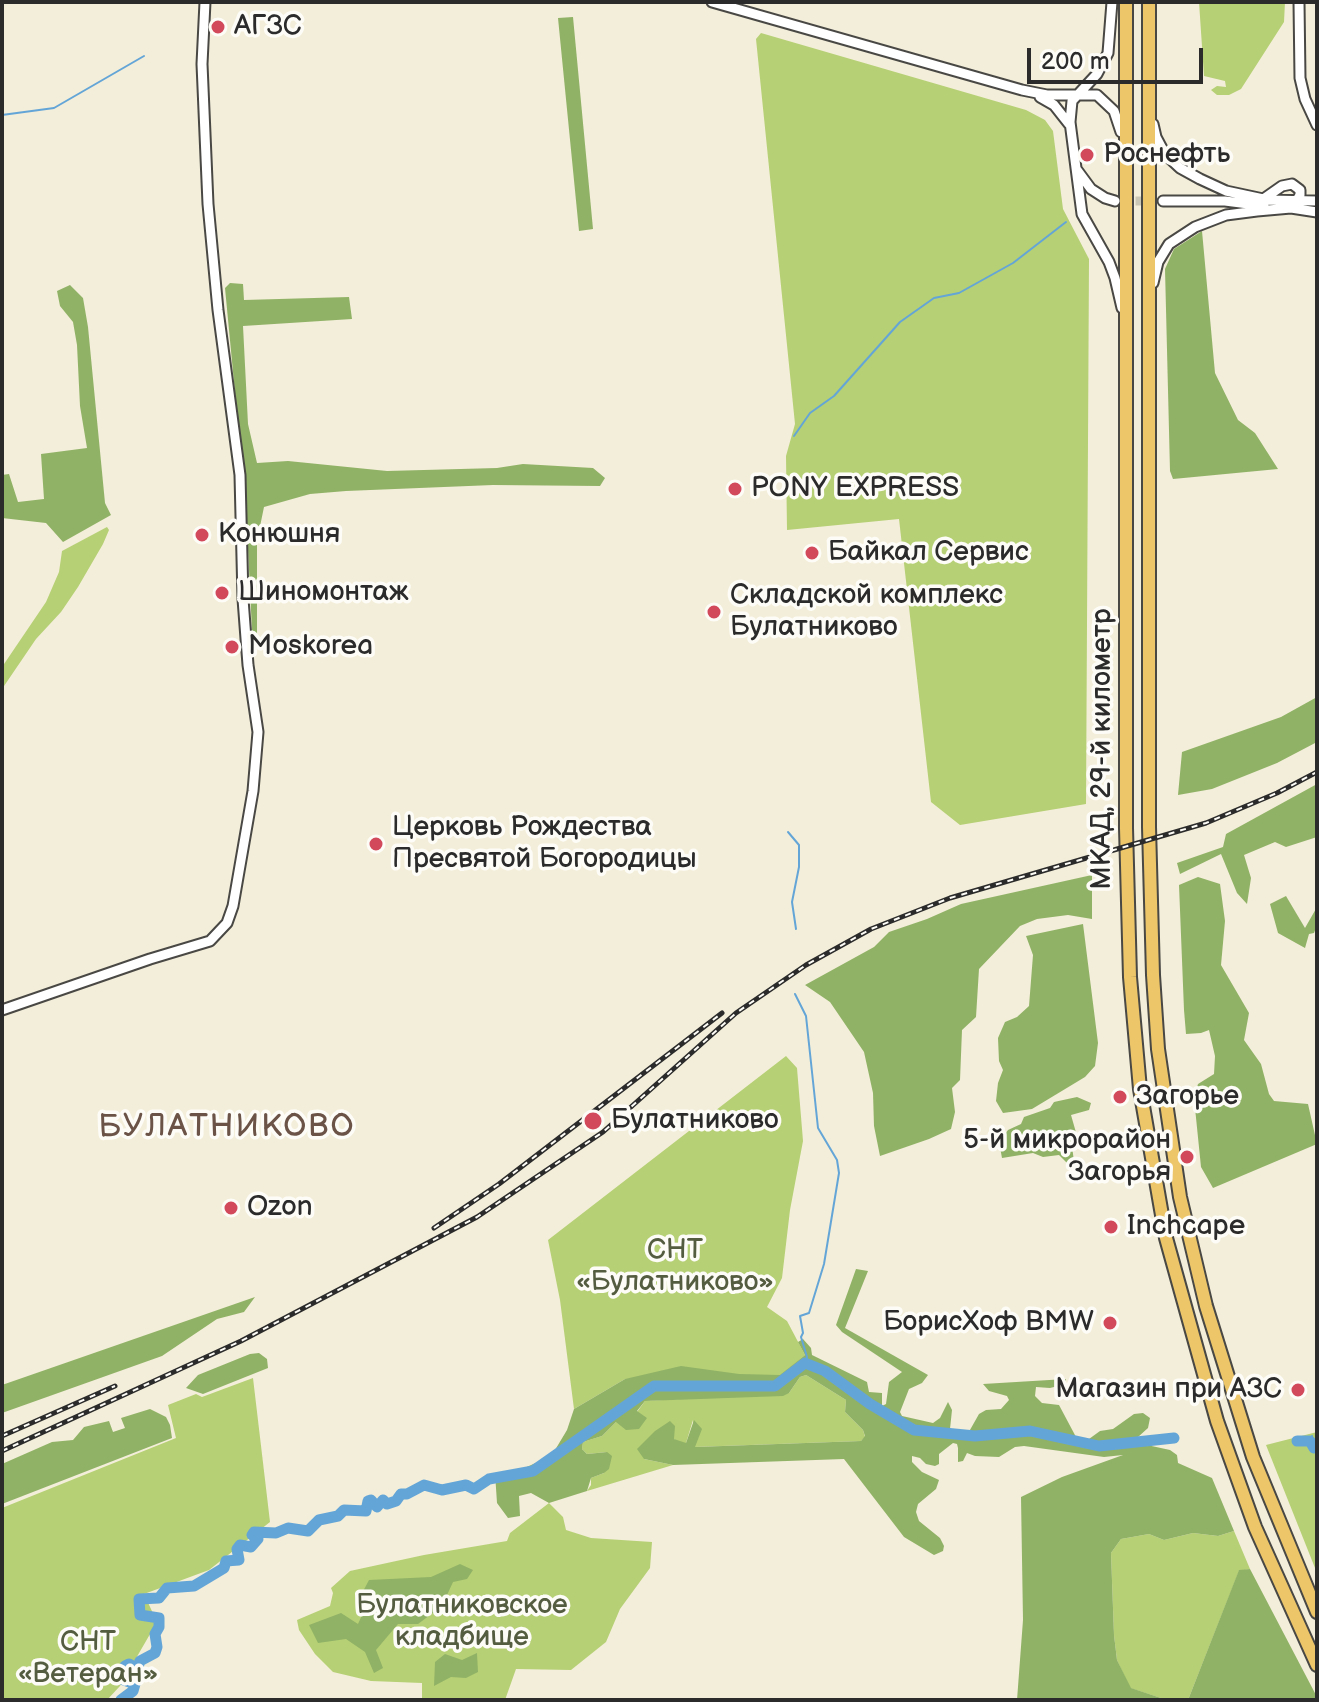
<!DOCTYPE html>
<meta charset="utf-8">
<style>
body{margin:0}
#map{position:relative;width:1319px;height:1702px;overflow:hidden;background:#f3eed9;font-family:"Balsamiq Sans",sans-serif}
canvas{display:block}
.frame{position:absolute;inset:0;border:4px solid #2b2b2b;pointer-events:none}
.scale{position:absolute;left:1027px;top:48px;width:176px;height:36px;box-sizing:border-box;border:4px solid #2b2b2b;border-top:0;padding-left:10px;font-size:24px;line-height:28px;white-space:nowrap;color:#2b2b2b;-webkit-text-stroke:6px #fdfcf7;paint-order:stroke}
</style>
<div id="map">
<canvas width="1319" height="1702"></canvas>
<div class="frame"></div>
<div class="scale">200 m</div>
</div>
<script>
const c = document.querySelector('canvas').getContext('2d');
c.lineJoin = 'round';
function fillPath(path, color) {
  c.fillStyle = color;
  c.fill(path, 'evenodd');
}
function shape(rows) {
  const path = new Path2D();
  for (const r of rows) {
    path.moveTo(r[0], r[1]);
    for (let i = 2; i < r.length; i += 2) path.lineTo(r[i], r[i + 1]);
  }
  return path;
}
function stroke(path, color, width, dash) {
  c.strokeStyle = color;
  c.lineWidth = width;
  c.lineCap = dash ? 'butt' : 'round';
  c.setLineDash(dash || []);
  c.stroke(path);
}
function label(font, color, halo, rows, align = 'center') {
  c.font = font + ' "Balsamiq Sans",sans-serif';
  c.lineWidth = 7;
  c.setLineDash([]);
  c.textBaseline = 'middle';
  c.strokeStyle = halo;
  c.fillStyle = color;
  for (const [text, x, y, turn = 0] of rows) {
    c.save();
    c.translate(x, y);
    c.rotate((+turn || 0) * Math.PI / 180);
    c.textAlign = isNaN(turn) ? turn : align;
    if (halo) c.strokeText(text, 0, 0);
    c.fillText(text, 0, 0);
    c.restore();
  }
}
fillPath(shape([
 [1199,2,1285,2,1284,22,1241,89,1229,95,1217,95,1211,90,1217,86,1226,87,1225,81,1204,76],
 [761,33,1026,110,1045,120,1053,131,1063,209,1089,259,1086,804,960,825,931,802,899,519,787,530,786,456,795,424,756,39],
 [107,527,109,530,103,544,78,587,61,612,36,639,2,689,2,667,46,602,59,572,62,551],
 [786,1056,797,1068,803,1141,790,1210,782,1278,767,1307,787,1321,805,1355,781,1375,625,1379,574,1409,560,1300,548,1240],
 [806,1375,846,1400,845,1412,863,1430,865,1437,861,1441,694,1447,693,1420,686,1443,679,1443,674,1439,644,1459,673,1465,587,1491,591,1485,591,1478,604,1473,607,1452,587,1454,582,1449,583,1442,602,1436,616,1422,637,1412,645,1401,789,1393,800,1377],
 [253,1378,270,1522,209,1570,144,1594,157,1622,120,1686,107,1700,2,1700,2,1508,176,1438,168,1405,196,1394,202,1397],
 [1317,1432,1317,1573,1266,1445],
 [549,1503,563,1517,566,1530,591,1538,652,1542,650,1568,620,1609,606,1642,571,1670,516,1669,505,1700,422,1698,422,1683,371,1681,333,1672,315,1654,299,1630,297,1620,330,1606,333,1593,331,1588,350,1571,424,1555,507,1541,510,1533],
 [1234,1531,1250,1569,1239,1571,1188,1700,1167,1700,1130,1688,1117,1660,1114,1635,1111,1553,1121,1539,1149,1534,1164,1540,1193,1533,1218,1536]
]), '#b6d075');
fillPath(shape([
 [573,17,593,229,579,231,558,18],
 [1202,231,1215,373,1238,420,1255,433,1278,469,1173,479,1170,471,1165,269,1174,249],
 [230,283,243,284,244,300,349,297,352,319,243,326,248,424,257,463,288,461,387,471,497,468,523,464,593,468,605,478,600,486,493,485,346,491,310,494,264,507,257,541,257,651,253,651,246,508,225,288],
 [70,285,83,298,88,327,105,503,111,515,63,542,46,523,2,518,2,475,9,474,18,502,44,499,41,454,87,448,80,406,77,345,73,322,60,306,57,291],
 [1317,697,1317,742,1277,763,1212,789,1178,795,1182,752,1281,717],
 [1317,784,1317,837,1286,847,1275,842,1244,855,1251,878,1247,904,1237,893,1221,854,1180,874,1177,863,1223,847,1226,834],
 [1092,875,1092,919,1068,915,1037,919,1020,926,979,969,976,1017,962,1030,960,1080,952,1088,955,1112,951,1129,929,1139,880,1156,874,1126,873,1093,864,1052,830,1002,805,985,874,947,889,932,927,919,961,904],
 [1198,877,1220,884,1225,921,1221,965,1249,1013,1244,1040,1261,1064,1269,1094,1274,1101,1308,1104,1317,1144,1213,1188,1201,1167,1194,1098,1198,1084,1214,1074,1215,1056,1209,1030,1201,1033,1186,1034,1184,1010,1179,885],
 [1286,896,1305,928,1317,907,1317,925,1314,933,1309,934,1305,948,1278,933,1270,904],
 [1083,924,1098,1043,1095,1066,1085,1077,1032,1109,1003,1113,996,1101,998,1083,1003,1070,999,1061,998,1038,1005,1022,1017,1017,1029,1006,1033,955,1026,936],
 [1077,1097,1091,1103,1089,1110,1071,1115,1079,1143,1072,1146,1074,1162,1067,1163,1059,1155,1043,1157,1033,1153,1002,1158,999,1142,1008,1130,1021,1124,1024,1117,1050,1108,1054,1102],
 [856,1269,868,1271,845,1328,928,1375,922,1383,909,1389,900,1412,902,1416,933,1423,940,1418,948,1402,952,1410,950,1429,966,1437,979,1414,986,1410,1001,1409,1009,1400,1007,1396,989,1391,983,1384,1066,1379,1066,1384,1050,1388,1036,1387,1035,1396,1042,1403,1059,1405,1076,1437,1089,1439,1100,1431,1113,1429,1134,1414,1143,1413,1150,1418,1148,1428,1138,1437,1121,1442,1120,1447,1147,1445,1170,1450,1177,1455,1178,1463,1212,1478,1234,1531,1218,1536,1193,1533,1164,1540,1149,1534,1121,1539,1111,1553,1114,1635,1117,1660,1131,1688,1167,1700,1017,1700,1023,1620,1021,1497,1062,1477,1123,1455,1104,1457,1024,1446,1015,1447,999,1457,975,1456,967,1453,963,1461,958,1462,958,1448,957,1444,953,1443,939,1454,939,1464,935,1466,926,1464,920,1458,912,1456,912,1462,922,1472,939,1480,936,1489,918,1504,916,1512,919,1521,940,1538,944,1546,943,1551,934,1555,904,1537,844,1459,673,1465,644,1459,637,1449,655,1431,670,1421,675,1426,674,1439,686,1443,694,1420,702,1429,695,1447,861,1441,865,1436,863,1430,845,1412,846,1400,806,1375,800,1377,789,1393,783,1396,645,1401,637,1411,647,1418,639,1429,626,1430,616,1422,602,1436,583,1442,582,1449,587,1454,607,1452,612,1456,609,1469,604,1473,591,1478,587,1491,549,1503,531,1493,519,1496,520,1516,508,1518,497,1503,495,1473,520,1470,540,1461,555,1450,567,1430,574,1409,625,1379,681,1366,739,1374,780,1375,805,1355,798,1342,803,1339,811,1348,812,1355,867,1382,869,1392,882,1393,882,1406,886,1404,889,1382,902,1372,842,1332,836,1325],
 [255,1297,244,1312,217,1319,162,1356,2,1413,2,1385],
 [259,1353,267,1359,268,1368,203,1394,186,1388,198,1375,250,1354],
 [150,1409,166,1417,170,1425,172,1438,2,1504,2,1464,52,1442,73,1440,84,1427,109,1421,113,1432,125,1428,121,1418],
 [460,1564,473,1570,467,1579,453,1582,442,1606,418,1624,398,1624,376,1650,383,1668,374,1673,365,1652,346,1639,318,1643,309,1625,341,1613,358,1624,363,1613,359,1599,369,1580,431,1577],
 [1250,1569,1317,1697,1317,1700,1188,1700,1239,1570],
 [477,1653,478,1672,466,1678,451,1677,434,1686,435,1662,445,1654,462,1660]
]), '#90b266');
stroke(shape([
 [2,115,54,108,144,56],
 [794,436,810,413,834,396,900,322,934,298,959,293,1013,263,1066,222],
 [788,832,799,845,799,867,792,902,796,929],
 [795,994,806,1016,818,1128,837,1160,839,1173,824,1264,809,1313,800,1316,803,1333,801,1337,807,1357,805,1363],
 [1310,1441,1312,1436]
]), '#64a5d7', 2);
stroke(shape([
 [1297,1441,1310,1441,1314,1448],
 [121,1700,133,1691,135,1684,124,1680,125,1666,129,1664,137,1669,140,1661,155,1653,157,1647,155,1634,159,1627,159,1618,140,1615,139,1599,159,1598,167,1588,194,1586,224,1568,226,1561,239,1560,237,1549,240,1545,251,1547,258,1539,252,1535,254,1532,276,1533,288,1528,308,1531,319,1520,338,1516,344,1510,366,1511,368,1501,371,1500,377,1507,383,1500,387,1504,396,1501,401,1494,407,1494,424,1485,442,1490,466,1485,474,1489,489,1479,533,1471,654,1386,775,1386,805,1363,825,1371,870,1404,914,1430,975,1436,1030,1431,1099,1446,1174,1438]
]), '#64a5d7', 11);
stroke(shape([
 [1122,201,1155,201]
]), '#cbc7b6', 9, [9, 4.5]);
const minor = shape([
 [712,2,1022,90,1047,95,1097,95,1114,111,1121,132],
 [1112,2,1108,53,1097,74,1072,101,1070,122,1082,214,1109,262,1115,278,1122,308],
 [1299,2,1300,78,1305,99,1317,125],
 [1040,97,1054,105,1069,124],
 [1153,124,1156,137,1165,154,1180,168,1200,179,1226,191,1268,200,1317,201],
 [1077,170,1091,189,1105,198,1115,201],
 [1262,200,1282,186,1292,184,1300,190,1300,195,1294,205],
 [1163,201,1225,201,1264,206],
 [1153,283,1158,262,1169,244,1195,227,1226,215,1257,211,1291,208,1317,212],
 [2,1010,150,959,210,941,227,923,233,906,253,791,258,732,248,665,243,599,240,475,218,310,208,204,202,64,205,2]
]);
const highway = shape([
 [1126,2,1126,828,1130,977,1140,1089,1166,1238,1217,1421,1255,1527,1317,1665],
 [1149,2,1149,827,1153,975,1158,1049,1180,1197,1206,1306,1253,1457,1317,1612]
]);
stroke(minor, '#494845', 13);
stroke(highway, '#494845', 16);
stroke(minor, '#fff', 9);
stroke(highway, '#ecc669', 12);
const rail = shape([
 [434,1228,499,1184,722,1013],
 [2,1436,115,1386],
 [2,1451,241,1341,477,1217,603,1132,736,1013,806,965,871,929,950,898,1206,823,1277,793,1317,772]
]);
stroke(rail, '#2b2b2b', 5);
stroke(rail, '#fdfcf7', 2, [6]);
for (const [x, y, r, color] of [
 [218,27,8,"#d1495b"],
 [1087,155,8,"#d1495b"],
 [735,489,8,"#d1495b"],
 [202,535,8,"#d1495b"],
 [812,553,8,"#d1495b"],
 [222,593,8,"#d1495b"],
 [714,612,8,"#d1495b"],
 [232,647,8,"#d1495b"],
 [376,844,8,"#d1495b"],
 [1120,1097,8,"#d1495b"],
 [593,1121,10,"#d1495b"],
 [1187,1157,8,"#d1495b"],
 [231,1208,8,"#d1495b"],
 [1111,1227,8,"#d1495b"],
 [1110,1323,8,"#d1495b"],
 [1298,1390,8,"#d1495b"]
]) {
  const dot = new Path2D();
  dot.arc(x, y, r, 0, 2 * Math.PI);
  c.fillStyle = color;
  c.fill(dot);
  stroke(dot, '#fdfcf7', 3);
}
label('28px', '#2b2b2b', '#fdfcf7', [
 ["АГЗС",234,27],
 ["Роснефть",1103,155],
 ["PONY EXPRESS",751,489],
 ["Конюшня",218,535],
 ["Байкал Сервис",828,553],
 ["Шиномонтаж",238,593],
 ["Складской комплекс",730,596],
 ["Булатниково",730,628],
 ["Moskorea",248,647],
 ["Церковь Рождества",392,828],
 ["Пресвятой Богородицы",392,860],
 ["Загорье",1136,1097],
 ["Булатниково",611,1121],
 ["5-й микрорайон",1171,1141,"right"],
 ["Загорья",1171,1173,"right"],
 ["Ozon",247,1208],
 ["Inchcape",1127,1227],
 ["БорисХоф BMW",1094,1323,"right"],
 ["Магазин при АЗС",1282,1390,"right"]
], 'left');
label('28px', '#2b2b2b', '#fdfcf7', [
 ["МКАД, 29-й километр",1103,749,-90]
]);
label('28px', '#555d41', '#fdfcf7', [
 ["СНТ",675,1251],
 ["«Булатниково»",675,1283],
 ["Булатниковское",462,1606],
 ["кладбище",462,1638],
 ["СНТ",88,1643],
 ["«Ветеран»",88,1675]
]);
c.letterSpacing = '2px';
label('32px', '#6b5347', '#fdfcf7', [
 ["БУЛАТНИКОВО",227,1128]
]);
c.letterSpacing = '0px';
</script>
